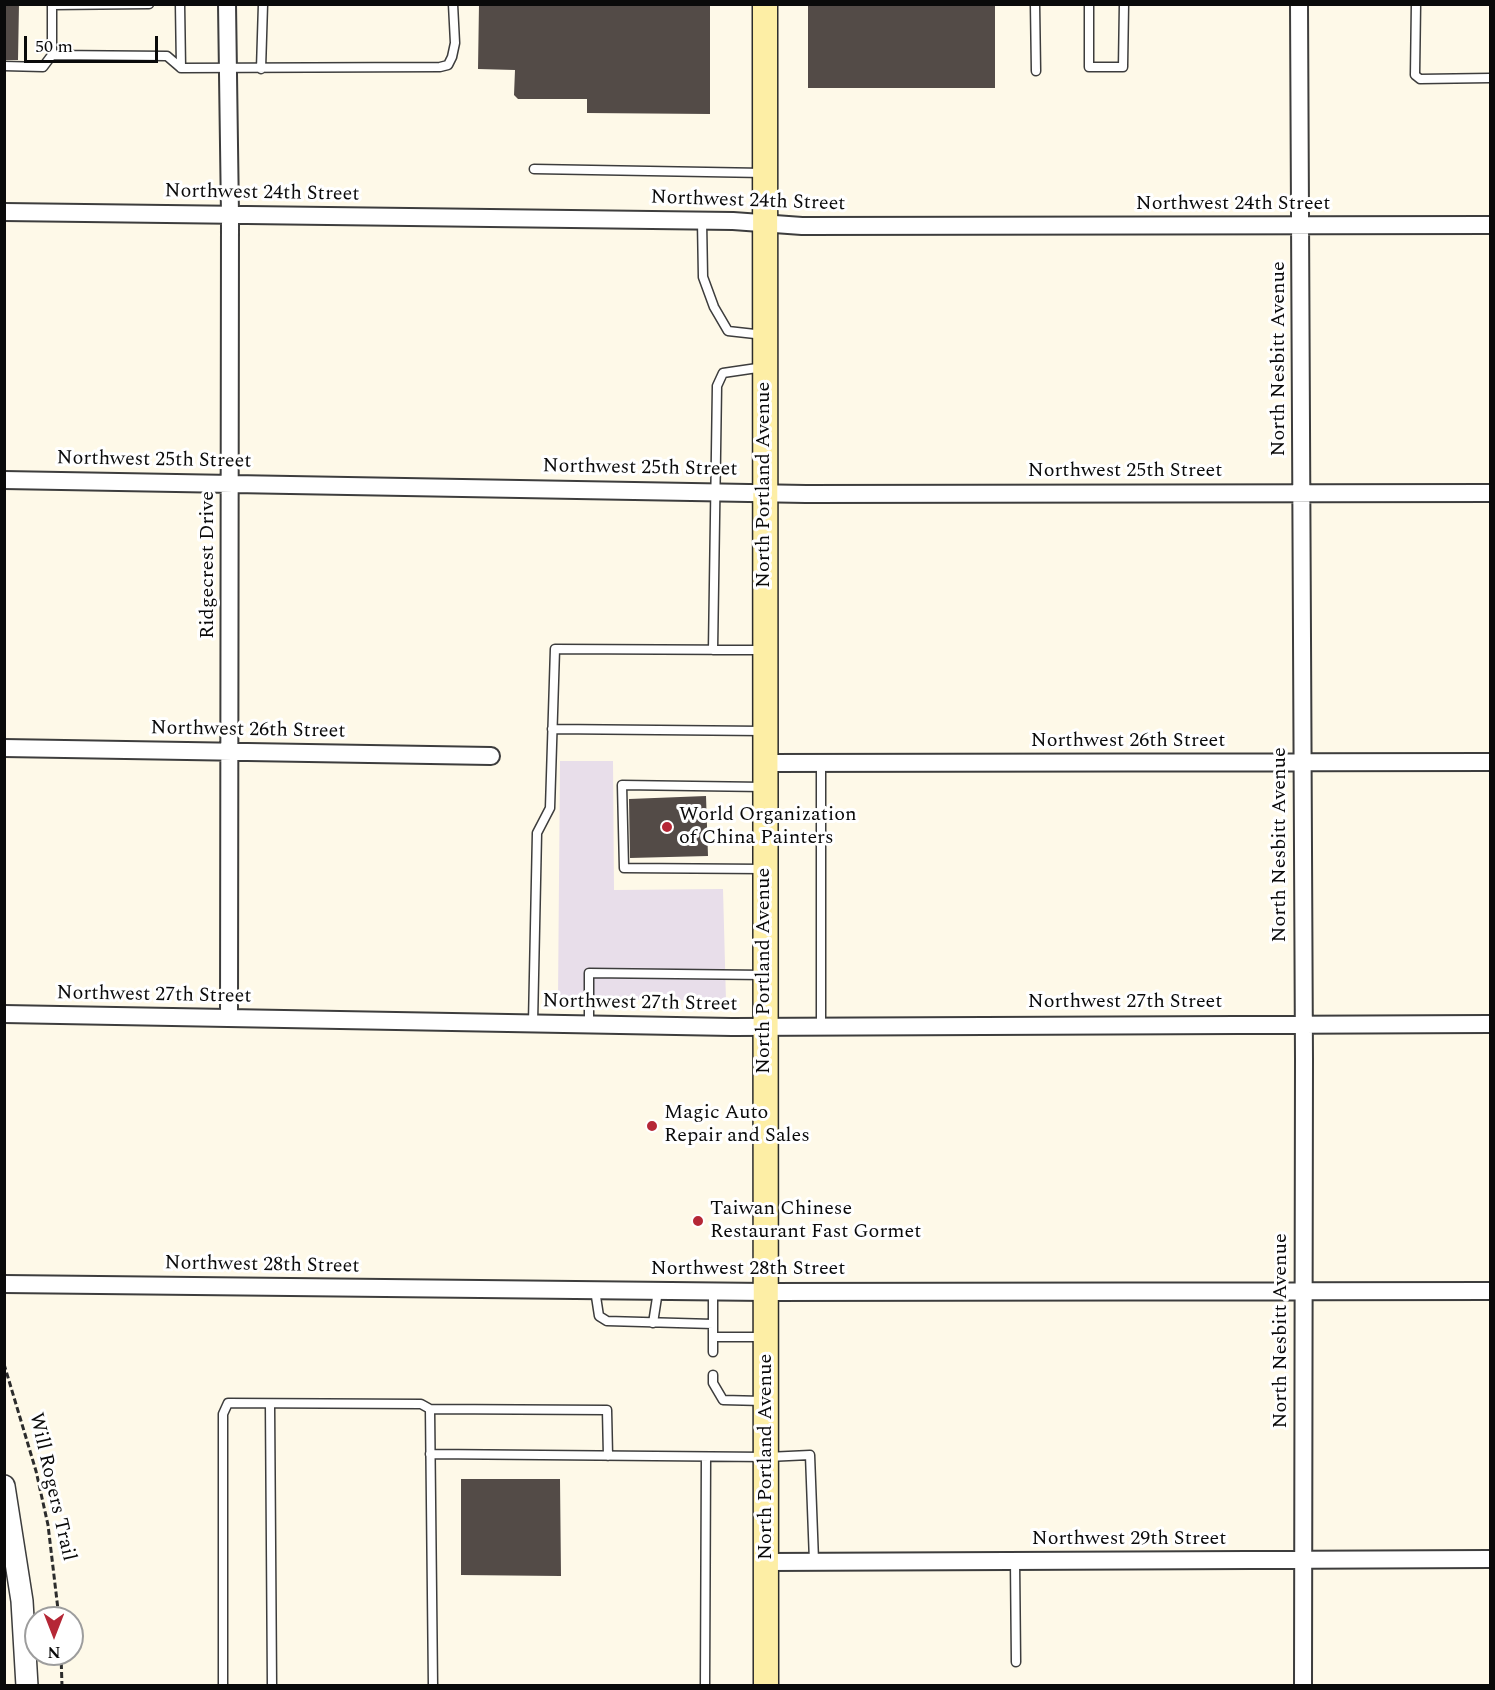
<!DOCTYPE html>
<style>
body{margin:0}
#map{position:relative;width:1495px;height:1690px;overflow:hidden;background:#fef9e8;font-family:Spectral,serif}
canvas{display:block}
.frame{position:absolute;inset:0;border:6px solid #0a0a0a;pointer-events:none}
.north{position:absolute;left:24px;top:1606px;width:60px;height:60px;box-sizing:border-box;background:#fff;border:2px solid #9d9d9d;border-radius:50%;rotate:180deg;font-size:16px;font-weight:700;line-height:24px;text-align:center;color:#0a0a0a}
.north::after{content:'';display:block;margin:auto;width:21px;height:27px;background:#b52736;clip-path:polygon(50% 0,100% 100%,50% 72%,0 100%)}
.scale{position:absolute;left:24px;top:36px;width:134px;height:27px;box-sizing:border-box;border:3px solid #0a0a0a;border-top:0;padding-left:8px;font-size:18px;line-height:21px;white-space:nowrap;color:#0a0a0a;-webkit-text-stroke:4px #fff;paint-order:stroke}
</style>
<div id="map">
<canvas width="1495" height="1690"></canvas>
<div class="frame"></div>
<div class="north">N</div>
<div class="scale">50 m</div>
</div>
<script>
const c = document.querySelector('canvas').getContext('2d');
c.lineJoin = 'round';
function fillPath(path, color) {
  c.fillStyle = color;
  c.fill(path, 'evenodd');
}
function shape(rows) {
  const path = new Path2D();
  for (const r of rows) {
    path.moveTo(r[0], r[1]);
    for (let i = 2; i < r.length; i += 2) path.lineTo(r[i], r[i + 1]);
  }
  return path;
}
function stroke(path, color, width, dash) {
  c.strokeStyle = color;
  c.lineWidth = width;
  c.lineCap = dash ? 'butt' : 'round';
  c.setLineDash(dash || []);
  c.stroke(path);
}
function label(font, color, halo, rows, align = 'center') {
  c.font = font + ' Spectral,serif';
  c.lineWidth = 6;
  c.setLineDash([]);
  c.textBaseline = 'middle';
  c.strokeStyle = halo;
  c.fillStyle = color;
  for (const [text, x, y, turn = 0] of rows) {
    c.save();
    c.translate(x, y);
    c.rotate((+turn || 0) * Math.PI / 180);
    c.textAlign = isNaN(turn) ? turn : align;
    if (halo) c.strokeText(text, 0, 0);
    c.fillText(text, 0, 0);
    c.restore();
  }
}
fillPath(shape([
 [560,761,613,761,614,890,723,889,726,1001,558,998]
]), '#e8deea');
fillPath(shape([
 [4,4,19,4,18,60,4,60],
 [479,4,710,4,710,114,587,113,587,99,518,99,514,95,515,70,478,69],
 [808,4,995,4,995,88,808,88],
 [706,796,708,856,630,858,629,799],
 [461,1479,560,1479,561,1576,461,1575]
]), '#534b47');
const service = shape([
 [149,4,52,5,52,55,167,56,181,68,440,67,448,65,452,57,455,43,453,4],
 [180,4,181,68],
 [1035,4,1036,71],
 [1089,4,1089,67,1123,67,1124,4],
 [1416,4,1415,75,1420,79,1490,78],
 [4,66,43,67,52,55],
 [261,69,263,4],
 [534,169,764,173],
 [702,221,703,277,714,307,728,331,764,335],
 [713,650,717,386,723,373,764,367],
 [552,729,764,731],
 [821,763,821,1025],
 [764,787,622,785,624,868,765,869],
 [533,1023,537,833,550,808,555,649,765,650],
 [589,1024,589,973,765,975],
 [595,1290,599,1316,607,1321,713,1324,713,1291],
 [653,1323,658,1291],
 [713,1324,713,1352],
 [713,1337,763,1337],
 [713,1375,713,1383,723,1400,763,1401],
 [270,1404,272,1686],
 [430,1409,607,1410,608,1456],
 [430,1454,767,1457,810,1455,814,1561],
 [1015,1561,1016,1662],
 [223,1686,223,1414,228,1403,421,1404,430,1409,433,1686],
 [705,1686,706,1457]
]);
const minor = shape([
 [227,4,230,215,229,1018],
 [1299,4,1304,1058,1303,1686],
 [4,212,733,221,802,226,1490,225],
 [4,480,806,494,1490,493],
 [4,748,491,756],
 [765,763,1490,762],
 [4,1014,732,1027,1490,1024],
 [4,1284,766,1292,1490,1291],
 [767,1562,1490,1559]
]);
const tertiary = shape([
 [4,1486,22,1601,27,1686]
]);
const secondary = shape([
 [765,4,766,1686]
]);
stroke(service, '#3d3d3d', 11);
stroke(minor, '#3d3d3d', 20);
stroke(tertiary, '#3d3d3d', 24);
stroke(secondary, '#2c2c2c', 27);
stroke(shape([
 [4,1364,36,1471,48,1525,59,1618],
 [61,1654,62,1686]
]), '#2c2c2c', 3, [6, 3]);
stroke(service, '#fff', 8);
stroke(minor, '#fff', 16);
stroke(tertiary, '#fff', 21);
stroke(secondary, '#fdeea5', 24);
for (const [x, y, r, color] of [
 [667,827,6,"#b52736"],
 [652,1126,6,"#b52736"],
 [698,1221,6,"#b52736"]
]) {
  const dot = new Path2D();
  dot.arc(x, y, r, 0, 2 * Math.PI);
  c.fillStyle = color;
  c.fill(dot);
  stroke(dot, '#fff', 2);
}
label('20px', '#0a0a0a', '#fff', [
 ["Northwest 24th Street",262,194,1],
 ["Northwest 24th Street",748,202,2],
 ["Northwest 24th Street",1233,205],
 ["North Nesbitt Avenue",1280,359,-90],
 ["Northwest 25th Street",154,461,1],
 ["Northwest 25th Street",640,469,1],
 ["Northwest 25th Street",1125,472],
 ["North Portland Avenue",765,485,-90],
 ["Ridgecrest Drive",209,565,-90],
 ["Northwest 26th Street",248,731,1],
 ["Northwest 26th Street",1128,742],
 ["North Nesbitt Avenue",1281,845,-90],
 ["North Portland Avenue",765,971,-90],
 ["Northwest 27th Street",154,996,1],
 ["Northwest 27th Street",1125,1003],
 ["Northwest 27th Street",640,1004,1],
 ["Northwest 28th Street",262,1266,1],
 ["Northwest 28th Street",748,1270],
 ["North Nesbitt Avenue",1282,1331,-90],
 ["North Portland Avenue",767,1457,-90],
 ["Will Rogers Trail",51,1487,77],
 ["Northwest 29th Street",1129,1540]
]);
label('20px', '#0a0a0a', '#fff', [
 ["World Organization",679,816],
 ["of China Painters",679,839],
 ["Magic Auto",664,1114],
 ["Repair and Sales",664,1137],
 ["Taiwan Chinese",710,1210],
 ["Restaurant Fast Gormet",710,1233]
], 'left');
</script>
